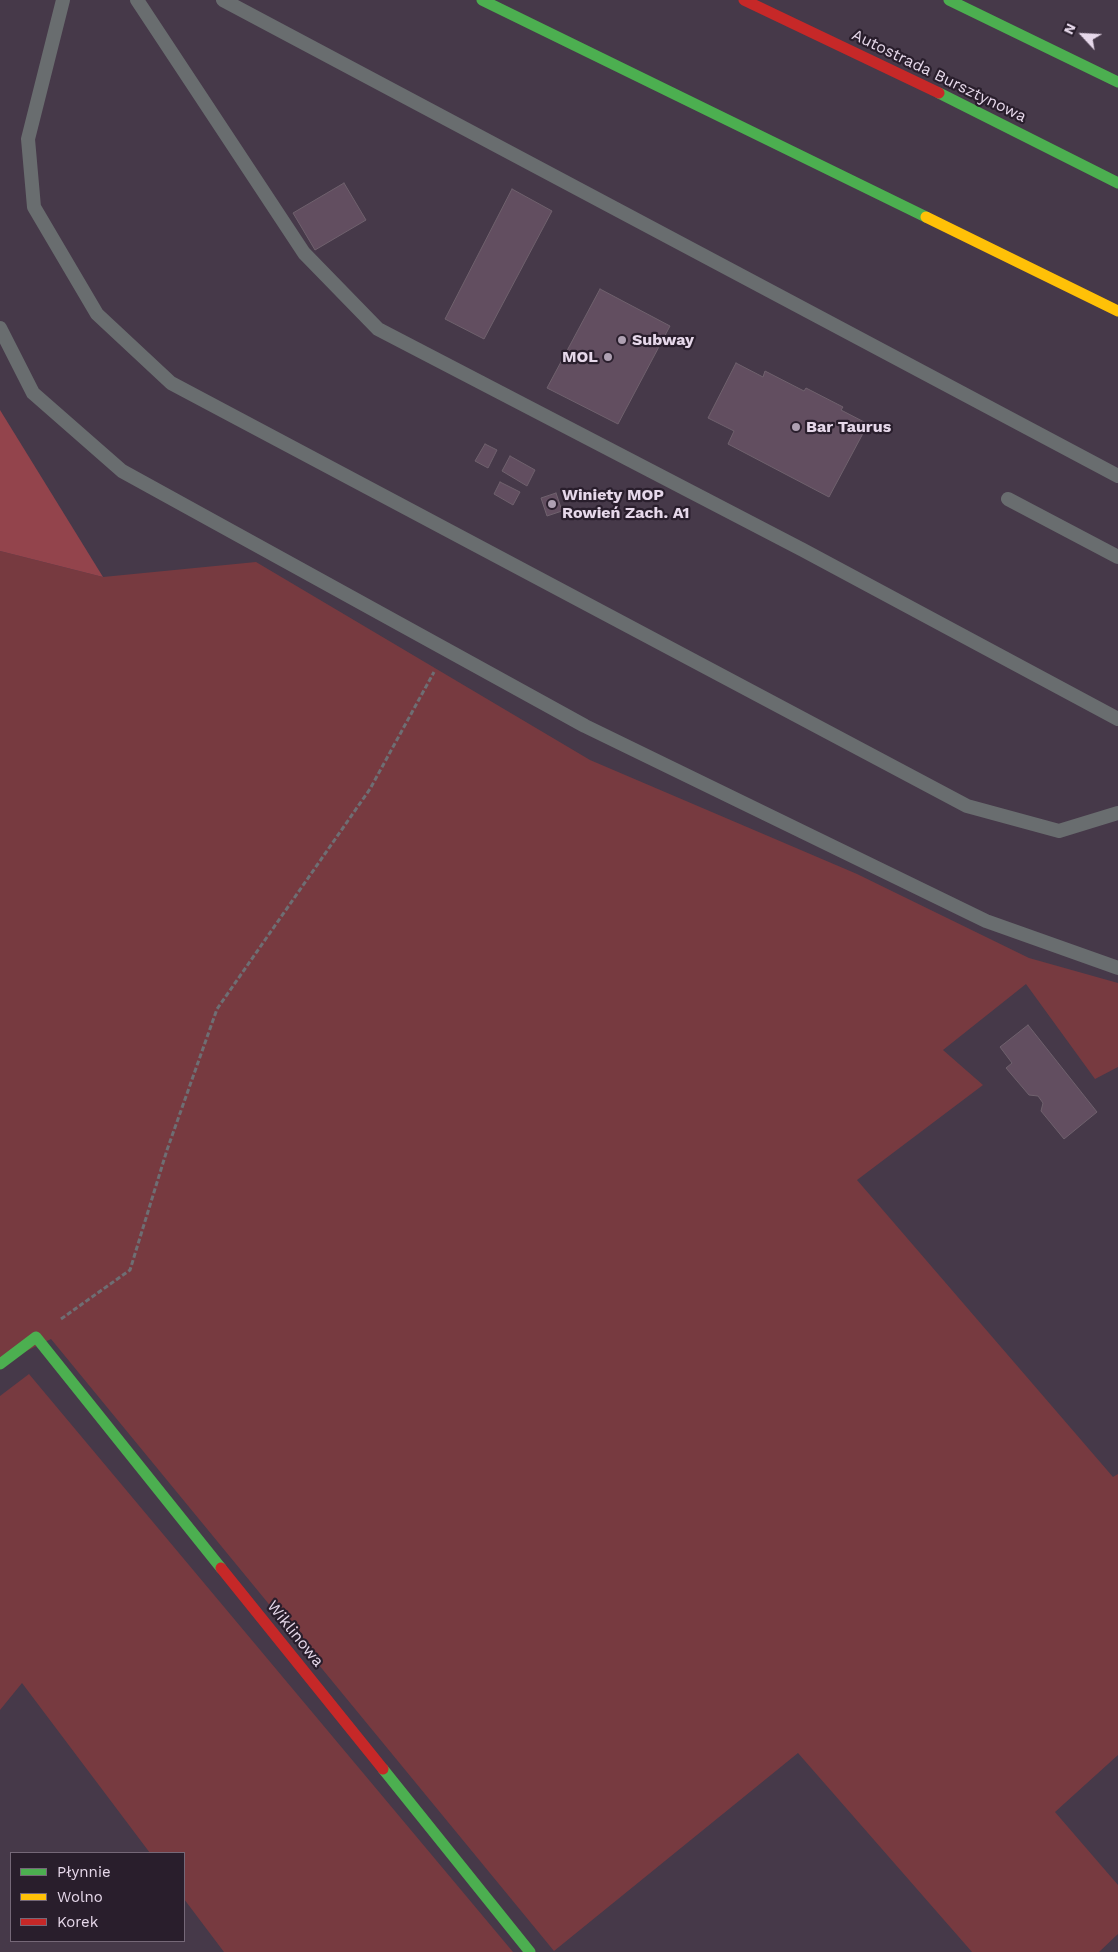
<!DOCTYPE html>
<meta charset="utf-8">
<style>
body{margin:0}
#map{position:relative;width:1118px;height:1952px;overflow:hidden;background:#463949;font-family:"Work Sans",sans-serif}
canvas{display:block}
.legend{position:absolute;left:10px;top:1852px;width:175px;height:90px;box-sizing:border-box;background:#291e2c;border:1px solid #756878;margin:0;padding:6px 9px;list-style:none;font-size:15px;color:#e6d8ea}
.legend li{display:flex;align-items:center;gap:10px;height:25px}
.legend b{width:25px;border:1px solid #756878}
.north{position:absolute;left:1058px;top:10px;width:50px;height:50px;-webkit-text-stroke:4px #291e2c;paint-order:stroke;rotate:295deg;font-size:14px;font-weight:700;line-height:20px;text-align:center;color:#e6d8ea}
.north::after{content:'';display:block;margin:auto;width:18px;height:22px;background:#e6d8ea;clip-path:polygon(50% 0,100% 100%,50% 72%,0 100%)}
</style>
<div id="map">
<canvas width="1118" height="1952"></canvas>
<ul class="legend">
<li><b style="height:6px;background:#4caf50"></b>Płynnie</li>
<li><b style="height:6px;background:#ffc107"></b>Wolno</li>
<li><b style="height:6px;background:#c62828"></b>Korek</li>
</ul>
<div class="north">N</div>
</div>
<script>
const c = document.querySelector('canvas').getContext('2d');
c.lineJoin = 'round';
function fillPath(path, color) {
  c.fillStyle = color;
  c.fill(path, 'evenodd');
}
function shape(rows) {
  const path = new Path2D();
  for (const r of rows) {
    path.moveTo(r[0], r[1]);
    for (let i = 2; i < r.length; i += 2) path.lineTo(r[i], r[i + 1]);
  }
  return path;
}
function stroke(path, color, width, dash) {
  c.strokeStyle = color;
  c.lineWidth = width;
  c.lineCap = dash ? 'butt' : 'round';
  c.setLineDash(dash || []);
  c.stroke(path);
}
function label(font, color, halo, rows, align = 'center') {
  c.font = font + ' "Work Sans",sans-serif';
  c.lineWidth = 4.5;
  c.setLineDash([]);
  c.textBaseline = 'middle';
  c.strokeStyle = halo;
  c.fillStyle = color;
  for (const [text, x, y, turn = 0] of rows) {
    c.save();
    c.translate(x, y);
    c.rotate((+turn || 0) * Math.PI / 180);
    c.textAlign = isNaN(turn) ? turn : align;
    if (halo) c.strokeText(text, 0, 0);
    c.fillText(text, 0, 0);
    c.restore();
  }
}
fillPath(shape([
 [0,551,103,577,256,562,590,760,857,874,1029,958,1118,983,1118,1067,1095,1079,1026,984,943,1050,983,1085,857,1180,1113,1477,1118,1474,1118,1755,1055,1812,1118,1885,1118,1934,1099,1952,972,1952,798,1753,554,1951,51,1339,0,1364],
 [29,1374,513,1952,224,1952,184,1899,184,1853,150,1853,22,1683,0,1710,0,1396]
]), '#773a40');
fillPath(shape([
 [0,410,103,577,0,551]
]), '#93444c');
const building = shape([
 [344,183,366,220,315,250,293,213,344,183],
 [512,189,552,211,484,339,445,319,512,189],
 [600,289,670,326,618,424,547,388,600,289],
 [736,363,763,377,765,371,804,391,806,388,843,407,841,410,868,424,829,497,728,444,734,431,708,418,736,363],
 [485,444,497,450,488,468,475,461,485,444],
 [510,456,535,470,527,486,502,471,510,456],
 [500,482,520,492,513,505,494,494,500,482],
 [556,493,562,511,547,516,541,498,556,493],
 [1028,1025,1097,1112,1064,1139,1041,1111,1043,1103,1038,1096,1029,1095,1006,1068,1012,1063,1000,1047,1028,1025]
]);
fillPath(building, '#624e60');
stroke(building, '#6f616d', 1);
stroke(shape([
 [61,1319,130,1270,167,1150,217,1009,370,789,434,672]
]), '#6e6e73', 3, [5, 2.5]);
stroke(shape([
 [63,0,28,139,34,207,97,314,171,383,967,806,1059,831,1118,813],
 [137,0,304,253,378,329,803,550,1118,719],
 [223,0,1118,476],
 [0,328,33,393,122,471,585,726,986,921,1118,968],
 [1008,499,1118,557]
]), '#696d6f', 14);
stroke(shape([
 [482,0,926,217],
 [949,0,1118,82],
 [939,93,1118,183],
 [0,1364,36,1337,221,1568],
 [383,1769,530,1952]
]), '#4caf50', 11);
stroke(shape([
 [926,217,1118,311]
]), '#ffc107', 11);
stroke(shape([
 [744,0,939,93],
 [221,1568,383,1769]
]), '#c62828', 11);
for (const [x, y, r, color] of [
 [622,340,5,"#aea0b2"],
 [608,357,5,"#aea0b2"],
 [796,427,5,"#aea0b2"],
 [552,504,5,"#aea0b2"]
]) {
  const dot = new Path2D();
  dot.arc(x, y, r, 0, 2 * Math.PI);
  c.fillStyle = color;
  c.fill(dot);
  stroke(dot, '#291e2c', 2);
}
label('16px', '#e6d8ea', '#291e2c', [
 ["Autostrada Bursztynowa",939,76,26],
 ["Wiklinowa",295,1634,51]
]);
label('bold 16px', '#e6d8ea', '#291e2c', [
 ["Subway",632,340],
 ["MOL",598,357,"right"],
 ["Bar Taurus",806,427],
 ["Winiety MOP",562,495],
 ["Rowień Zach. A1",562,513]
], 'left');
</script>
